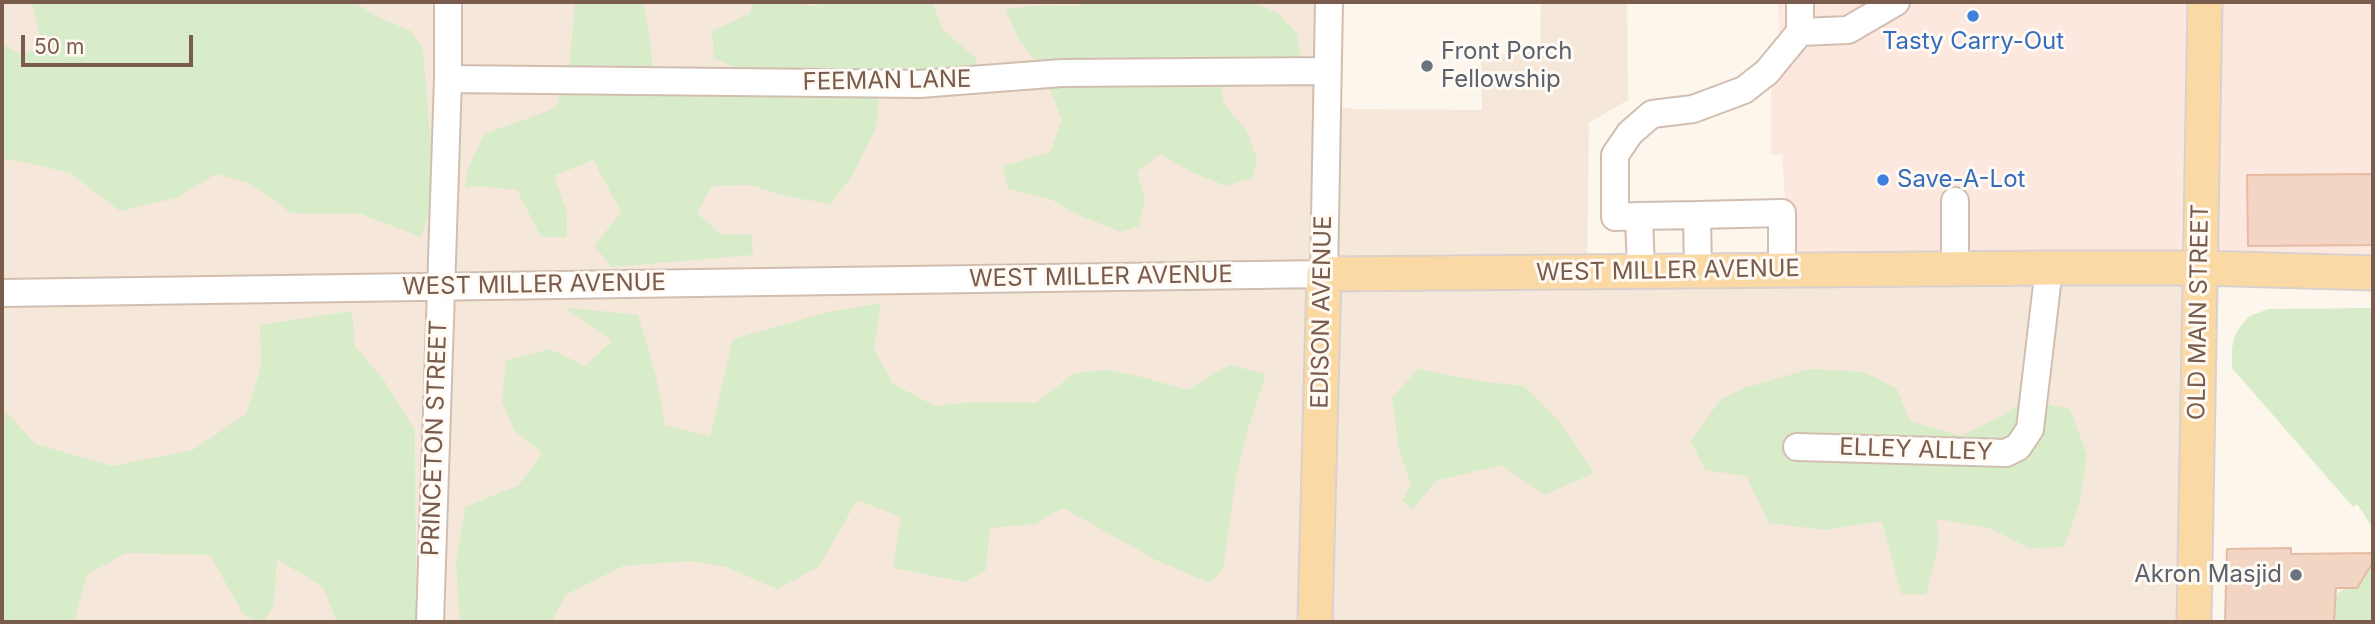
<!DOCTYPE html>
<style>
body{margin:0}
#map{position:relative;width:2375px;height:624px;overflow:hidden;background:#fdf6ec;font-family:Inter,sans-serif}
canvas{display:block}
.frame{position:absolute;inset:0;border:4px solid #7a5c4d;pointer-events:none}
.scale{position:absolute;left:21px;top:35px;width:172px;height:32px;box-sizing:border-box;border:4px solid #7a5c4d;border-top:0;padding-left:9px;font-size:21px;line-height:24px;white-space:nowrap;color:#7a5c4d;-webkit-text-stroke:5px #fffaf3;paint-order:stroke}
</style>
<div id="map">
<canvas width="2375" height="624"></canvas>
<div class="frame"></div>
<div class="scale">50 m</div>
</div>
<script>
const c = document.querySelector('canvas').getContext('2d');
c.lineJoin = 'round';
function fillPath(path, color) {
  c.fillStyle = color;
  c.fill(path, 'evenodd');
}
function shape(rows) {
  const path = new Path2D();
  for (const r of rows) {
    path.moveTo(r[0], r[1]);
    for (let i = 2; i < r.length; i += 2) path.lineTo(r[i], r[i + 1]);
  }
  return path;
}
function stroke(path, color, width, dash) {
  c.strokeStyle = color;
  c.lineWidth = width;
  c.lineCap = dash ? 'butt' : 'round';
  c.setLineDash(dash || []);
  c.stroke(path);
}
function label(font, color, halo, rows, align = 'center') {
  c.font = font + ' Inter,sans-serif';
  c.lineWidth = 6;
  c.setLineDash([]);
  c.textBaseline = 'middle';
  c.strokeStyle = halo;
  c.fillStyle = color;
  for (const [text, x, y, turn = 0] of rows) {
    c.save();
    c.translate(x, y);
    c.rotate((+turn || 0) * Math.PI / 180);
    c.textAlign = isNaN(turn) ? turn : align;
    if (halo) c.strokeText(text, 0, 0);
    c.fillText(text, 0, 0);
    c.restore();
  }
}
fillPath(shape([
 [2,2,1329,2,1327,105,1352,109,1482,110,1481,56,1540,52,1541,2,1627,2,1628,100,1589,123,1587,272,2201,268,2194,622,2,622]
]), '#f5e8da');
fillPath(shape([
 [1778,2,2205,2,2201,268,1790,270,1782,155,1771,155,1771,76,1780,70],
 [2210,2,2373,2,2373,268,2209,261]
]), '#fde8e0');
fillPath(shape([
 [32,2,353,2,378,17,411,31,423,50,431,147,429,212,421,237,361,214,291,213,249,183,216,174,176,198,120,211,70,173,28,163,2,159,2,44,23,55,42,46],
 [575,2,643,2,650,38,655,89,693,96,737,97,777,95,786,71,737,68,714,59,712,31,750,13,753,2,805,2,808,6,843,2,932,2,943,30,976,58,976,68,879,95,876,128,853,174,831,204,785,196,751,185,712,186,697,213,721,234,752,235,753,255,611,267,595,246,621,211,593,160,554,176,567,213,567,237,541,237,517,190,476,186,465,188,467,171,484,134,556,108,570,60],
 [1081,2,1156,2,1164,5,1177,2,1252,2,1278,13,1297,33,1301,60,1219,73,1224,104,1247,131,1257,160,1252,178,1226,186,1192,172,1160,154,1137,172,1145,199,1139,226,1121,232,1081,216,1050,199,1008,189,1003,166,1050,152,1062,120,1042,69,1019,40,1005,9,1040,5,1078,6],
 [881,303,874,349,893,384,935,406,974,402,1036,403,1075,373,1108,370,1142,377,1187,390,1229,365,1266,374,1248,429,1236,477,1223,569,1210,583,1158,561,1063,508,1035,524,990,528,986,570,965,582,893,568,901,517,857,500,819,567,777,589,726,567,688,561,623,566,565,595,552,622,460,622,456,563,465,507,519,485,542,453,514,430,502,401,506,360,550,349,585,366,612,341,564,307,638,315,656,376,665,425,710,436,733,339,824,313],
 [2373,308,2373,528,2357,504,2353,507,2232,368,2232,349,2234,337,2241,325,2250,316,2268,309],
 [352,311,355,346,384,380,415,431,416,622,337,622,323,587,277,559,274,605,263,622,255,622,242,612,210,555,127,553,87,574,74,622,2,622,2,408,36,444,112,466,193,450,246,414,261,367,260,325],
 [1418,369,1479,381,1524,386,1562,425,1594,473,1545,495,1501,465,1436,481,1413,509,1402,501,1411,485,1399,450,1392,398],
 [1810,369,1864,372,1897,389,1910,421,1961,436,1996,419,2025,400,2070,409,2087,455,2080,502,2064,547,2029,548,1990,528,1937,519,1939,542,1926,595,1901,594,1882,521,1826,530,1769,523,1746,476,1705,470,1691,441,1721,399,1744,388],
 [2373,562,2373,622,2333,622,2334,620,2327,611,2339,592,2346,588,2357,587]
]), '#d8ecc9');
const building = shape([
 [2373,174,2373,245,2248,246,2247,175,2373,174],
 [2291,548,2291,554,2373,553,2373,562,2357,588,2336,588,2334,622,2225,622,2227,549,2291,548]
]);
fillPath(building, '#f3d5c3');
stroke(building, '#e6bba3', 2);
const minor = shape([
 [1800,32,1848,30,1896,2],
 [448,79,919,84,1062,73,1327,71],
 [1955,201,1955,269],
 [1697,215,1782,213,1782,270],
 [1639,216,1697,215,1698,271],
 [1641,271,1639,216,1615,217,1615,155,1630,133,1652,114,1693,109,1744,90,1767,72,1800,32,1800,2],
 [2,293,1324,274,1329,2],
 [1797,447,2006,453,2018,447,2030,429,2049,268],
 [430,622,448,79,448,2]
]);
const major = shape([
 [1315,622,1324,274,2049,268,2201,268,2373,273],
 [2194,622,2205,2]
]);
stroke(minor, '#d1beb0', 30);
stroke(major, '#dad1cd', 37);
stroke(minor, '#fff', 26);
stroke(major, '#fbd9a5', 33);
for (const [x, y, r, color] of [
 [1973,16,7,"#3f7fe0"],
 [1427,66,7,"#6b7280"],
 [1883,180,7,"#3f7fe0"],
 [2296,575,7,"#6b7280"]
]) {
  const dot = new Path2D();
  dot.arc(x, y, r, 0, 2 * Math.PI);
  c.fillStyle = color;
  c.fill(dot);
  stroke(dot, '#fffaf3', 2.5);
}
label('24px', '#366cbe', '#fffaf3', [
 ["Tasty Carry-Out",1973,42],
 ["Save-A-Lot",1897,180,"left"]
]);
label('24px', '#5b616d', '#fffaf3', [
 ["Front Porch",1441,52],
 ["Fellowship",1441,80],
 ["Akron Masjid",2282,575,"right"]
], 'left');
label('24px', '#7a5c4d', '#fffaf3', [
 ["FEEMAN LANE",887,81,-1],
 ["WEST MILLER AVENUE",1668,271,-1],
 ["WEST MILLER AVENUE",1101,277,-1],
 ["WEST MILLER AVENUE",534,285,-1],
 ["EDISON AVENUE",1322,312,-89],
 ["OLD MAIN STREET",2199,312,-89],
 ["PRINCETON STREET",435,438,-88],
 ["ELLEY ALLEY",1916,450,2]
]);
</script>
